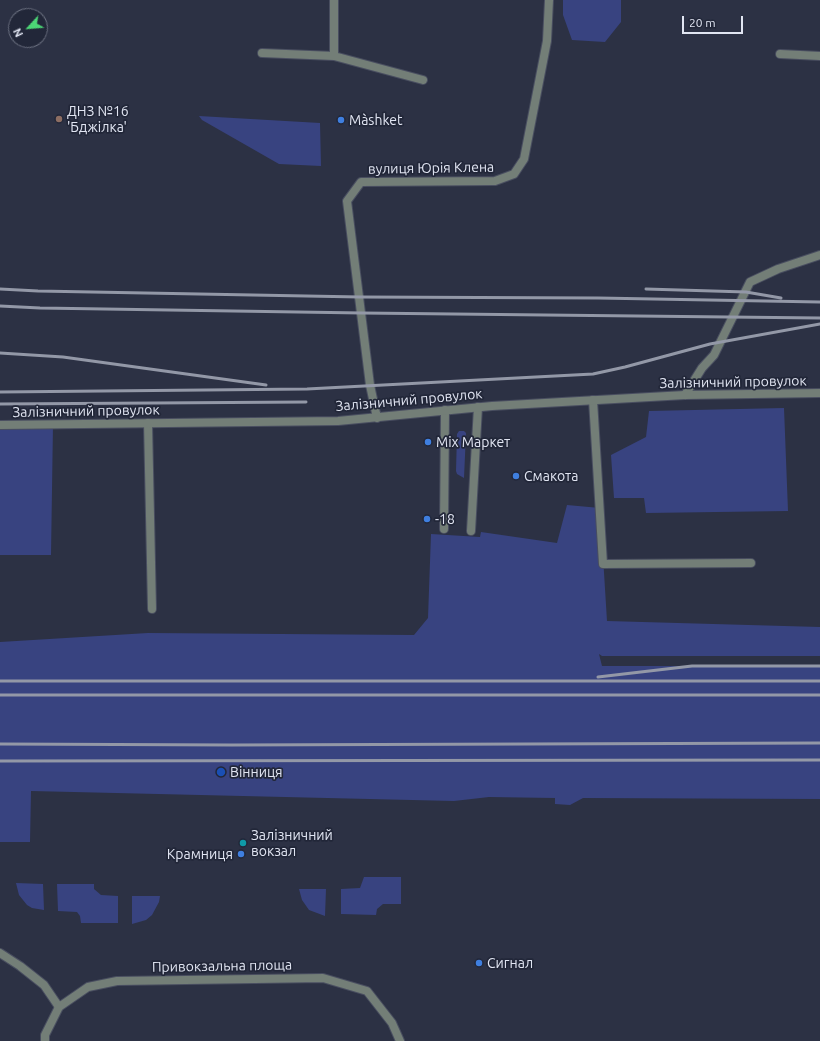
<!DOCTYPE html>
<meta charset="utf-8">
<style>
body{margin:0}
#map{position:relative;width:820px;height:1041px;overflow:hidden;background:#2c3144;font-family:Ubuntu,sans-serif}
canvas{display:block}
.north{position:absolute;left:8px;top:8px;width:40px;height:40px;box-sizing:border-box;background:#222739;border:1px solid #6e7383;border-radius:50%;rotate:244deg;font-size:11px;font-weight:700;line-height:16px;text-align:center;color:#e1e5f2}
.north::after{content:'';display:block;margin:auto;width:14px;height:18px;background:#4cd676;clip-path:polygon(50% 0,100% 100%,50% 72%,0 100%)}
.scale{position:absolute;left:682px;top:16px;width:61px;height:18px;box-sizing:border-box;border:2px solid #e1e5f2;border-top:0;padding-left:5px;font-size:12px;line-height:14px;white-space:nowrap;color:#e1e5f2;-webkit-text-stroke:3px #222739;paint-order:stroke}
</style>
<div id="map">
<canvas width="820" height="1041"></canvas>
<div class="north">N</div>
<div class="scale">20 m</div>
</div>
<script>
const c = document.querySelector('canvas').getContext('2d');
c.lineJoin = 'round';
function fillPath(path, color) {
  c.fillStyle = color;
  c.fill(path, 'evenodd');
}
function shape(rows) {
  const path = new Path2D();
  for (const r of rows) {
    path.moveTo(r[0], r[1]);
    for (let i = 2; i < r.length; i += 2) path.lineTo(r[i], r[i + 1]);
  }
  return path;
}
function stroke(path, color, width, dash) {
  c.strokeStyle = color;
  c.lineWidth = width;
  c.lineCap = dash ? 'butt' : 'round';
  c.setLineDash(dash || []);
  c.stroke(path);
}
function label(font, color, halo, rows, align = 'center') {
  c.font = font + ' Ubuntu,sans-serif';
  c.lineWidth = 3.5;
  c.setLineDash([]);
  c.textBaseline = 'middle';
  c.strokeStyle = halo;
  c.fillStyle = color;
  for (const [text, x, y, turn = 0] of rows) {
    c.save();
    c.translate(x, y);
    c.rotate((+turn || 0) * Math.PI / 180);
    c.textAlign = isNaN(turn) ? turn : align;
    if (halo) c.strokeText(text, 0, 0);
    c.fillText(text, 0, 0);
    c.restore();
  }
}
fillPath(shape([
 [563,0,621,0,621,22,605,42,572,40,563,15],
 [199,116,320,123,321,166,279,164,202,120],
 [784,408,788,511,646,513,644,498,614,498,611,455,646,437,649,411],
 [53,424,51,555,0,555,0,425],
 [459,431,464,431,466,433,464,478,457,474,456,471,457,434],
 [567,505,600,508,607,621,820,627,820,656,602,656,599,654,602,666,820,666,820,799,583,798,570,805,555,804,555,798,489,797,454,801,31,791,30,842,0,842,0,642,148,633,414,635,428,618,431,534,480,537,481,532,557,543],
 [364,877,401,877,401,904,383,904,377,909,376,915,341,914,341,889,360,888],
 [16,883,43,884,44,910,32,908,27,905,19,895],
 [57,884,94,884,94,889,101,895,118,896,118,923,81,923,80,916,77,912,58,911],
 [299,889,326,889,325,916,309,910,302,900],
 [132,896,160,896,159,902,152,915,146,920,132,924]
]), '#384380');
const service = shape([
 [334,0,334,56,423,80],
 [262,53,334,56],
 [780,54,820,56],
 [685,395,702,368,714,355,750,282,778,269,820,255],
 [593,400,603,564,751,563],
 [148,423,152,609],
 [444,529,445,410],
 [471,531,478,407],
 [0,953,20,966,44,985,59,1007]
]);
const minor = shape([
 [377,418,370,385,347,201,361,182,495,181,514,174,524,159,547,41,549,0],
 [0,425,338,421,492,406,685,395,820,393],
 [45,1041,45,1035,59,1007,88,987,117,981,323,978,367,991,392,1023,400,1041]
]);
stroke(service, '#494e60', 10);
stroke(minor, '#494e60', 10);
stroke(service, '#737e77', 8);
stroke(minor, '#737e77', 8);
stroke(shape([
 [0,289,38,291,360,297,598,298,820,302],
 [646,289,746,292,781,298],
 [0,306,40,308,362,313,820,318],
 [0,353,63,357,266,385],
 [0,392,307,389,593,374,625,367,710,344,820,324],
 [0,404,306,402],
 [598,677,692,666,820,666],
 [0,681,820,681],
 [0,695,820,695],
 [0,744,232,745,820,743],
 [0,761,820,760]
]), '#9398a7', 3);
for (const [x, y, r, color] of [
 [59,119,4,"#8d6e63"],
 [341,120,4,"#3f7fe0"],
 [428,442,4,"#3f7fe0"],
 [516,476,4,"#3f7fe0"],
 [427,519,4,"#3f7fe0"],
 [221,772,5,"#1a4fb4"],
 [243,843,4,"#0f9aa8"],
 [241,854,4,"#3f7fe0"],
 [479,963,4,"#3f7fe0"]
]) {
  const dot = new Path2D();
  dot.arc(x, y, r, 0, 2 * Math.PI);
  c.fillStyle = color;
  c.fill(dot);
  stroke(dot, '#222739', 1.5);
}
label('14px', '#e1e5f2', '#222739', [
 ["ДНЗ №16",67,111],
 ["'Бджілка'",67,127],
 ["Màshket",349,120],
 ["Mix Маркет",436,442],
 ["Смакота",524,476],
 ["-18",435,519],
 ["Вінниця",230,772],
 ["Залізничний",251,835],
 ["вокзал",251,851],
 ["Крамниця",233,854,"right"],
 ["Сигнал",487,963]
], 'left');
label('14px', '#e1e5f2', '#222739', [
 ["вулиця Юрія Клена",431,168,-1],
 ["Залізничний провулок",733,382,-1],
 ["Залізничний провулок",409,400,-5],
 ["Залізничний провулок",86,411,-1],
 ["Привокзальна площа",222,966,-1]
]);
</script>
